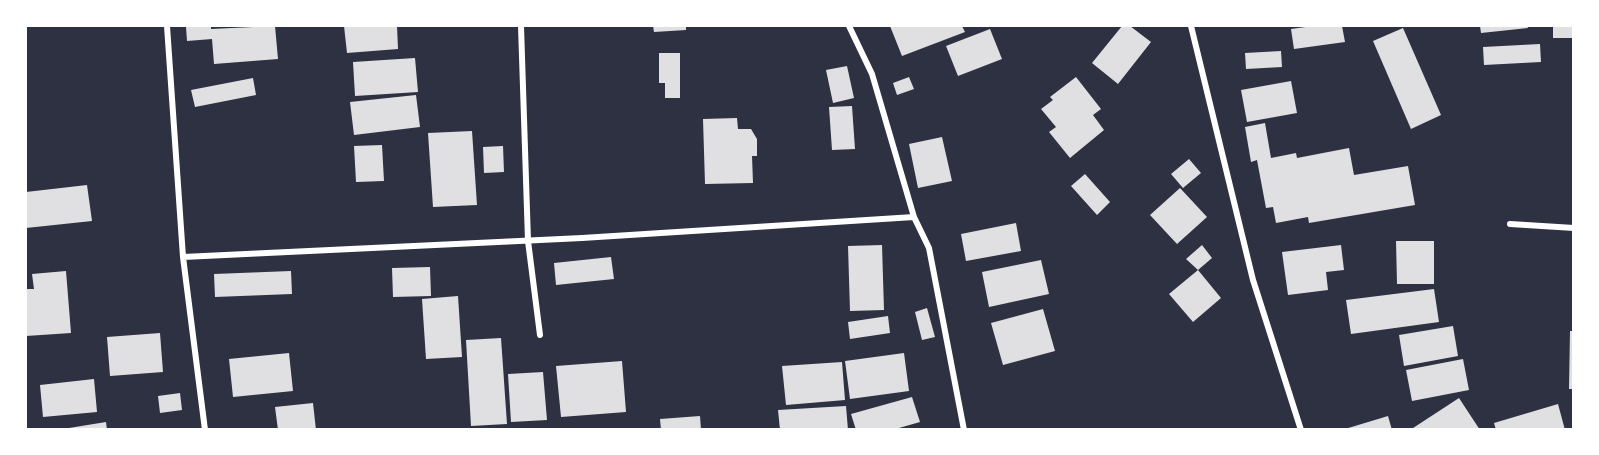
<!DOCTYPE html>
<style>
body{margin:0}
#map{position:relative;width:1599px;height:455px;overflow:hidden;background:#2d3142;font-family:"Roboto Condensed",sans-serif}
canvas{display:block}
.frame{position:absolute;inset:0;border:27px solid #fff;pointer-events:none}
</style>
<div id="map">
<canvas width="1599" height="455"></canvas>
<div class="frame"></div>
</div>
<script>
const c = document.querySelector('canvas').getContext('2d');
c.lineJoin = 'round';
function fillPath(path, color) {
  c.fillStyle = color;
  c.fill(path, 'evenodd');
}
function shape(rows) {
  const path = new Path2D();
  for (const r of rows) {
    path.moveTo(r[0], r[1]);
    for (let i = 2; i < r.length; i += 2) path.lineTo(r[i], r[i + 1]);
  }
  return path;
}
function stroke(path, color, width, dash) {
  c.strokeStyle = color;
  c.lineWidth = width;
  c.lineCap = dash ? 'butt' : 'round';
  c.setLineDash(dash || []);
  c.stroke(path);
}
fillPath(shape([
 [211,26,211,29,275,26,278,59,214,64,212,39,187,41,186,27],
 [344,26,397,26,398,49,347,53],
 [653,26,686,26,686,30,654,32],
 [890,26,962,26,965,32,902,56],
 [1122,26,1130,26,1151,42,1118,84,1092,63],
 [1313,26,1342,26,1345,42,1294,49,1291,29],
 [1480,26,1527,26,1528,28,1481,33],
 [1553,26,1574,26,1574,38,1553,38],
 [1403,28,1441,115,1411,129,1373,41],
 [990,29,1002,59,958,76,946,46],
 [1540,44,1541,62,1484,65,1483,47],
 [1281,51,1282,67,1246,69,1245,53],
 [659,53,680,53,680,98,665,98,665,83,659,83],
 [415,58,418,92,355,96,353,62],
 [847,66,854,98,833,103,826,70],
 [909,77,914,89,897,95,893,83],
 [1076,77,1101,109,1093,115,1104,130,1070,158,1049,132,1056,127,1041,109,1053,100,1050,97],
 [253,78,256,95,195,107,191,90],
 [1291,81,1297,113,1247,122,1241,90],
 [416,95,420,127,354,135,350,102],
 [852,106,855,149,832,150,829,107],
 [737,118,738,129,751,129,757,139,757,156,752,156,753,183,705,184,703,119],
 [1265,123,1271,158,1296,153,1297,158,1349,148,1354,175,1408,166,1415,205,1309,223,1308,217,1276,223,1273,207,1266,208,1257,160,1251,162,1245,127],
 [472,131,477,205,433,207,428,133],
 [942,137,952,181,918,188,909,144],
 [382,145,384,181,356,182,354,146],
 [503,146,504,172,484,173,483,147],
 [1189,159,1201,173,1183,188,1171,174],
 [1085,174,1110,202,1097,215,1071,186],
 [87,185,92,221,26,228,26,192],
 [1180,188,1207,217,1177,244,1150,215],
 [1016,223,1021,251,966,261,961,234],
 [1396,241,1434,241,1434,284,1397,284],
 [882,245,884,310,850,311,848,246],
 [1202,245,1212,258,1198,270,1186,259],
 [1341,245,1344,270,1326,272,1328,290,1288,295,1282,252],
 [611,257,614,279,556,285,554,263],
 [1041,260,1049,294,989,307,982,272],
 [430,267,431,296,393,297,392,268],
 [1198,270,1221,298,1193,322,1169,294],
 [66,271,71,333,26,336,26,289,34,289,32,274],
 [291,271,292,294,215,297,214,274],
 [1434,289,1439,322,1351,334,1346,300],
 [458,296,462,357,426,359,422,299],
 [927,308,935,337,922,340,915,312],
 [1043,309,1055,351,1003,365,991,323],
 [888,316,890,333,850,339,848,322],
 [1453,326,1458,356,1404,366,1399,335],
 [1570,331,1574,331,1574,389,1569,389],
 [160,333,163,372,110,376,107,337],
 [501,338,507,424,471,426,466,340],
 [289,353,293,391,233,397,229,359],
 [904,353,909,391,850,399,845,361],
 [1463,359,1469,390,1412,401,1406,370],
 [622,361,626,412,561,417,556,366],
 [842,362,845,400,786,405,782,366],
 [543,372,547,420,511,422,508,374],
 [94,379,97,412,43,417,40,385],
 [180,393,182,410,160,413,158,396],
 [912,397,920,422,892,430,856,430,851,414],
 [1459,398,1480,430,1410,430],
 [313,403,316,430,278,430,275,407],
 [1558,404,1565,430,1496,430,1494,423],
 [846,406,848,430,780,430,778,410],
 [700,416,701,430,661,430,660,419],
 [1388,416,1392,430,1345,430,1345,429],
 [106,422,107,430,69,430,69,428]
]), '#e0e0e3');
stroke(shape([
 [167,26,183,257,205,430],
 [521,26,528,241,540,335],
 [849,26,872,74,914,217,929,248,964,430],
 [1191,26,1253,280,1301,430],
 [1510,224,1574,228],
 [183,257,582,238,914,217]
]), '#fff', 6);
</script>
